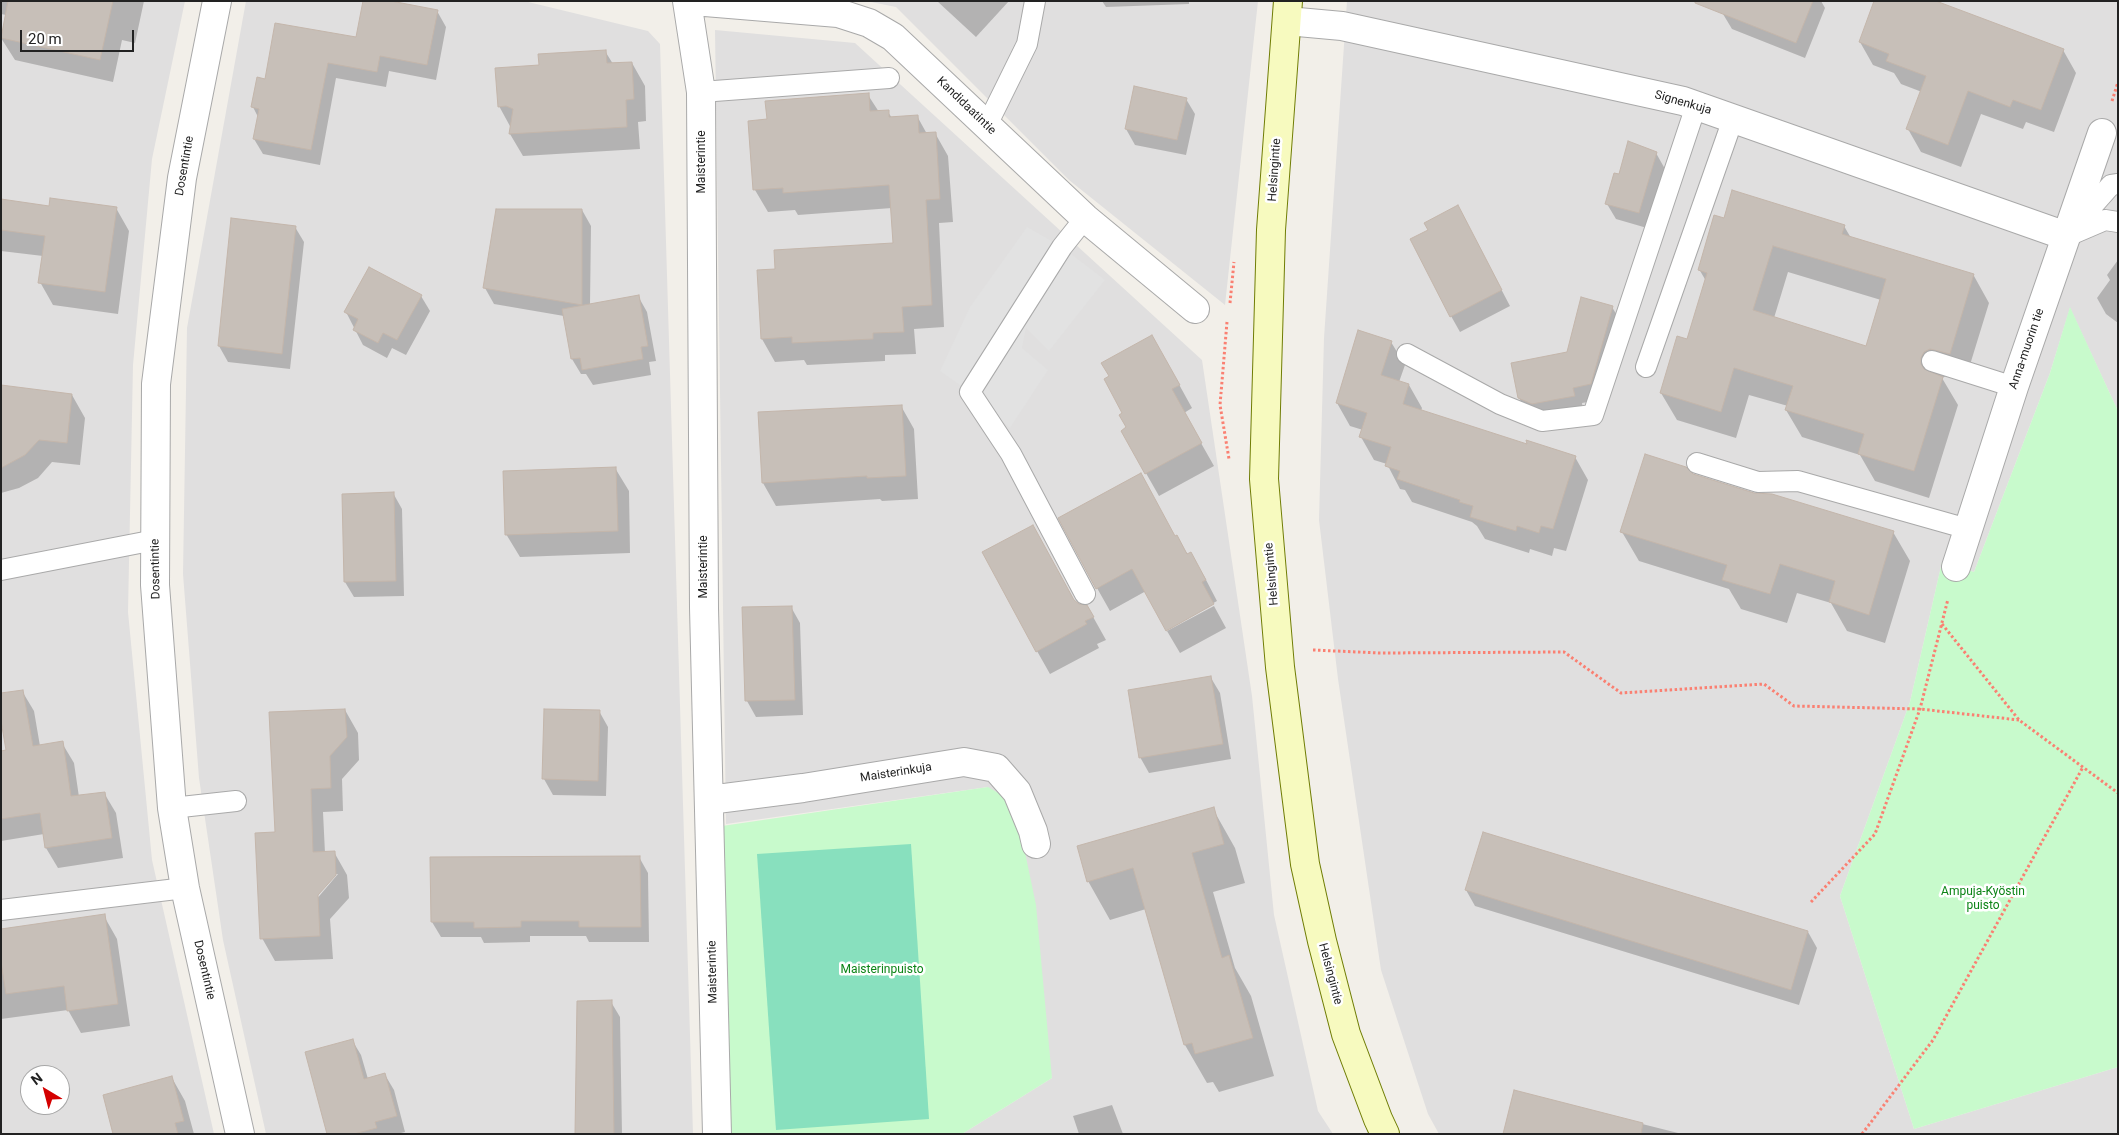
<!DOCTYPE html>
<meta charset="utf-8">
<style>
body{margin:0}
#map{position:relative;width:2119px;height:1135px;overflow:hidden;background:#f2efe9;font-family:Roboto,sans-serif}
canvas{display:block}
.frame{position:absolute;inset:0;border:2px solid #222;pointer-events:none}
.north{position:absolute;left:20px;top:1065px;width:50px;height:50px;box-sizing:border-box;background:#fff;border:1px solid #a7a7a7;border-radius:50%;rotate:323deg;font-size:14px;font-weight:700;line-height:20px;text-align:center;color:#222}
.north::after{content:'';display:block;margin:auto;width:18px;height:22px;background:#d40000;clip-path:polygon(50% 0,100% 100%,50% 72%,0 100%)}
.scale{position:absolute;left:20px;top:30px;width:114px;height:22px;box-sizing:border-box;border:2px solid #222;border-top:0;padding-left:6px;font-size:15px;line-height:18px;white-space:nowrap;color:#222;-webkit-text-stroke:4px #fff;paint-order:stroke}
</style>
<div id="map">
<canvas width="2119" height="1135"></canvas>
<div class="frame"></div>
<div class="north">N</div>
<div class="scale">20 m</div>
</div>
<script>
const c = document.querySelector('canvas').getContext('2d');
c.lineJoin = 'round';
function fillPath(path, color) {
  c.fillStyle = color;
  c.fill(path, 'evenodd');
}
function shape(rows) {
  const path = new Path2D();
  for (const r of rows) {
    path.moveTo(r[0], r[1]);
    for (let i = 2; i < r.length; i += 2) path.lineTo(r[i], r[i + 1]);
  }
  return path;
}
function stroke(path, color, width, dash) {
  c.strokeStyle = color;
  c.lineWidth = width;
  c.lineCap = dash ? 'butt' : 'round';
  c.setLineDash(dash || []);
  c.stroke(path);
}
function label(font, color, halo, rows, align = 'center') {
  c.font = font + ' Roboto,sans-serif';
  c.lineWidth = 5;
  c.setLineDash([]);
  c.textBaseline = 'middle';
  c.strokeStyle = halo;
  c.fillStyle = color;
  for (const [text, x, y, turn = 0] of rows) {
    c.save();
    c.translate(x, y);
    c.rotate((+turn || 0) * Math.PI / 180);
    c.textAlign = isNaN(turn) ? turn : align;
    if (halo) c.strokeText(text, 0, 0);
    c.fillText(text, 0, 0);
    c.restore();
  }
}
fillPath(shape([
 [1,1,185,1,152,159,133,365,128,612,152,860,214,1134,1,1134],
 [30,1075,60,1075,60,1105,30,1105],
 [246,1,524,1,648,31,660,44,693,1134,266,1134,223,940,199,778,183,574,187,328],
 [866,1,1258,1,1225,305,1069,180,896,7],
 [1347,1,2118,1,2118,411,2070,308,2050,373,1974,572,1942,562,1910,702,1840,896,1914,1129,2118,1067,2118,1134,1439,1134,1428,1114,1381,970,1338,679,1319,520,1324,338],
 [715,30,855,43,1202,360,1252,696,1274,915,1318,1111,1333,1134,962,1134,1052,1078,988,787,726,824]
]), '#e0dfdf');
fillPath(shape([
 [2070,307,2118,411,2118,1067,1914,1129,1840,896,1910,702,1942,562,1974,572,2050,373],
 [988,787,1007,798,1017,814,1036,905,1052,1078,962,1134,728,1134,722,826]
]), '#c8facc');
fillPath(shape([
 [911,844,929,1119,776,1130,757,854]
]), '#88e0be');
fillPath(shape([
 [1027,227,1062,247,1105,280,1049,351,1026,328,1022,348,1048,370,1010,428,970,392,940,371,970,307]
]), '#e2e2e2');
fillPath(shape([
 [1,1,144,1,135,43,122,40,113,82,15,60,1,38,6,15,1,14],
 [937,1,1009,1,976,37],
 [1102,1,1189,1,1189,4,1106,7],
 [1728,1,1821,1,1825,8,1805,58,1732,29,1723,14],
 [437,11,446,27,436,80,389,71,386,87,336,78,320,165,263,154,254,139,258,117,253,107,357,38],
 [1860,42,2063,50,2076,73,2054,132,2026,122,2023,129,1981,114,1961,167,1921,152,1908,129,1922,92,1901,84,1894,73,1873,65],
 [605,51,613,64,632,63,645,86,646,121,638,122,640,149,523,156,510,134,511,128,499,106,540,66],
 [868,95,879,112,888,112,892,118,917,116,927,134,935,133,948,156,953,222,939,223,944,327,914,329,916,354,885,355,885,361,807,365,804,360,775,362,762,339,759,271,776,270,894,244,892,208,798,215,795,210,768,212,755,190,768,120],
 [1186,99,1195,114,1186,155,1135,145,1126,129],
 [1656,153,1665,169,1647,228,1616,219,1607,204,1620,175],
 [1,201,50,207,116,208,129,231,118,314,53,305,40,282,43,256,1,251],
 [1458,207,1510,306,1460,332,1451,316,1429,231],
 [582,210,591,226,590,305,638,296,647,312,656,361,649,362,651,375,593,385,586,374,581,374,572,359,564,316,494,304,485,288],
 [1725,220,1844,226,1851,238,1974,276,1989,303,1965,381,1946,376,1942,378,1958,405,1929,498,1875,481,1860,455,1802,437,1786,410,1788,406,1749,395,1736,438,1677,420,1661,393,1687,340,1706,281,1699,269],
 [1788,272,1881,300,1867,347,1774,318],
 [295,227,304,242,290,369,228,362,219,346],
 [2118,260,2118,323,2106,314,2097,298,2110,280,2107,275],
 [421,296,430,311,406,355,392,348,387,358,363,345,346,312],
 [1612,307,1621,322,1599,400,1582,403,1583,411,1528,414,1519,398,1568,353],
 [1391,342,1405,365,1399,382,1409,385,1422,408,1421,411,1529,446,1575,457,1588,480,1566,551,1554,548,1552,556,1530,549,1529,553,1485,539,1477,526,1472,522,1412,502,1405,490,1400,489,1387,464,1374,460,1361,437,1363,430,1350,426,1337,403],
 [1165,359,1192,408,1184,413,1214,466,1159,496,1122,431,1128,428,1124,414],
 [1,387,72,395,85,418,80,465,52,462,38,478,19,488,1,493],
 [901,406,914,429,918,499,882,501,880,499,776,506,763,483,759,413],
 [615,468,629,491,630,553,520,557,506,534],
 [1693,475,1754,495,1893,532,1910,561,1885,643,1847,631,1831,603,1797,593,1787,623,1741,609,1729,589,1639,561,1622,532],
 [393,493,402,509,404,596,354,597,345,582],
 [1175,537,1204,576,1217,601,1166,629,1146,591,1110,611,1097,588],
 [1075,602,1079,605,1087,606,1106,640,1097,644,1099,648,1050,674,1037,651],
 [1214,606,1226,628,1180,653,1167,631],
 [791,607,800,623,803,715,756,717,747,701,744,608],
 [1211,678,1220,693,1231,759,1149,773,1140,757],
 [22,691,34,711,40,746,62,743,74,763,79,797,104,793,116,813,123,858,58,868,46,848,44,834,1,841,1,752,7,751],
 [345,710,358,733,359,760,342,779,343,811,323,812,325,853,334,852,347,875,349,898,330,919,333,959,275,961,262,938,277,833],
 [335,874,338,874,315,901,313,899],
 [599,711,608,727,606,796,553,795,544,779],
 [1213,809,1235,848,1245,883,1213,892,1235,968,1251,996,1274,1076,1219,1092,1213,1082,1207,1083,1185,1045,1146,909,1110,920,1088,881],
 [639,857,648,873,649,942,589,942,586,936,530,936,530,942,484,943,481,937,441,937,432,922],
 [1466,890,1808,932,1817,948,1799,1005,1475,906],
 [104,916,117,939,130,1026,81,1033,68,1010,1,1019,1,929],
 [611,1002,620,1017,622,1134,576,1134],
 [352,1040,361,1055,368,1079,385,1075,394,1090,405,1132,397,1134,328,1134],
 [172,1078,185,1101,194,1134,115,1134],
 [1515,1092,1682,1134,1505,1134],
 [1112,1105,1123,1134,1079,1134,1073,1116]
]), '#0003');
const building = shape([
 [8,1,113,1,100,60,1,38,8,1],
 [363,1,391,1,438,10,427,65,380,56,377,72,328,63,311,150,253,139,259,109,251,107,257,77,265,79,275,23,356,37,363,1],
 [1695,1,1813,1,1796,43,1695,3,1695,1],
 [1874,1,1936,1,2064,49,2041,110,2013,100,2010,107,1968,91,1948,145,1906,129,1926,76,1886,61,1889,54,1859,42,1874,1],
 [606,50,607,63,632,62,634,99,626,100,627,127,509,134,513,109,506,106,498,107,495,68,539,65,538,54,606,50],
 [1134,86,1187,98,1177,140,1125,129,1134,86],
 [869,93,870,111,889,110,889,117,918,115,919,133,936,132,940,199,926,200,932,305,902,307,904,332,873,333,873,339,792,343,792,337,761,339,757,270,775,269,774,250,893,243,889,185,783,193,783,188,753,190,748,121,767,119,765,101,869,93],
 [1628,141,1657,152,1639,213,1605,204,1614,173,1619,174,1628,141],
 [1732,190,1845,225,1842,234,1974,274,1950,354,1930,349,1924,352,1921,358,1921,364,1924,369,1943,377,1914,471,1858,454,1864,434,1785,410,1793,386,1734,368,1721,412,1660,393,1677,336,1687,339,1707,273,1698,270,1714,215,1724,218,1732,190],
 [1773,246,1886,279,1866,346,1753,310,1773,246],
 [50,198,117,207,105,292,38,283,45,236,1,230,1,199,49,206,50,198],
 [1458,205,1502,290,1450,317,1410,239,1428,230,1424,223,1458,205],
 [496,209,582,209,582,305,483,288,496,209],
 [231,218,296,226,282,354,218,346,231,218],
 [369,267,422,295,397,340,383,333,378,343,353,330,358,319,344,312,369,267],
 [639,295,648,346,641,347,643,359,582,370,580,358,571,359,562,309,639,295],
 [1581,297,1613,306,1591,384,1573,388,1575,396,1532,404,1518,398,1511,363,1567,352,1581,297],
 [1358,330,1392,341,1381,375,1409,384,1403,404,1527,444,1526,440,1576,456,1553,529,1541,526,1539,533,1517,526,1516,531,1470,517,1473,506,1459,502,1460,500,1397,479,1400,471,1385,466,1391,447,1359,437,1367,413,1336,403,1358,330],
 [1152,335,1180,385,1172,389,1202,443,1145,474,1121,431,1126,427,1119,415,1122,413,1104,379,1109,376,1101,363,1152,335],
 [1,385,72,394,67,443,39,440,25,455,1,468,1,385],
 [902,405,906,476,867,478,867,476,762,483,758,412,902,405],
 [1645,454,1686,467,1693,474,1754,493,1772,494,1894,531,1869,615,1829,602,1835,581,1780,564,1770,594,1722,580,1727,565,1620,532,1645,454],
 [616,467,618,531,505,535,503,471,616,467],
 [1141,473,1175,536,1177,535,1187,554,1191,552,1206,580,1202,582,1214,604,1166,631,1132,569,1096,589,1058,518,1141,473],
 [394,492,396,581,344,582,342,494,394,492],
 [1033,525,1074,600,1079,604,1087,605,1094,617,1085,621,1087,624,1036,652,982,552,1033,525],
 [792,606,795,700,745,701,742,607,792,606],
 [1211,676,1223,744,1139,758,1128,690,1211,676],
 [23,690,33,746,63,741,71,796,105,792,112,838,45,848,40,813,1,819,1,751,6,750,1,721,1,693,23,690],
 [345,709,347,737,330,756,331,788,311,789,313,852,335,851,336,875,318,895,320,936,260,939,255,833,275,832,269,712,345,709],
 [544,709,600,710,598,781,542,779,544,709],
 [1214,807,1224,844,1192,853,1222,958,1229,955,1253,1038,1195,1054,1192,1043,1184,1045,1133,868,1087,882,1077,846,1214,807],
 [1483,832,1808,931,1791,990,1465,890,1483,832],
 [640,856,641,927,579,927,579,921,521,921,521,927,474,928,474,922,431,922,430,857,640,856],
 [105,914,118,1004,67,1011,64,986,6,994,1,962,1,929,105,914],
 [612,1000,614,1134,575,1134,577,1001,612,1000],
 [353,1039,364,1079,385,1073,397,1116,375,1122,377,1128,354,1134,327,1134,305,1052,353,1039],
 [172,1076,184,1121,175,1123,178,1134,113,1134,103,1095,172,1076],
 [1514,1090,1643,1123,1641,1134,1503,1134,1514,1090]
]);
fillPath(building, '#c7bfb8');
stroke(building, '#c4b6ab', 1);
const lane = shape([
 [701,92,889,78],
 [987,125,1027,44,1035,1],
 [1085,218,1062,247,970,392,1011,454,1085,594],
 [2072,229,2111,185,2118,184],
 [2070,235,2105,220,2118,222],
 [1407,354,1500,404,1542,421,1593,415,1696,106],
 [1932,361,2014,387],
 [1646,367,1733,119],
 [1697,463,1758,482,1798,481,1968,529],
 [1,570,155,540],
 [172,808,236,801],
 [1,910,185,888]
]);
const street = shape([
 [217,1,182,178,156,384,155,585,172,808,185,888,240,1134],
 [687,1,701,92,704,608,717,1134],
 [693,1,838,13,869,23,893,37,1085,218,1195,309],
 [1287,21,1342,26,1683,101,2066,236],
 [1956,567,2014,387,2102,133],
 [709,800,803,788,964,762,996,768,1017,792,1033,831,1036,844]
]);
const secondary = shape([
 [1288,1,1271,230,1264,479,1280,667,1305,864,1322,941,1346,1034,1378,1119,1385,1134]
]);
stroke(lane, '#a9a9a9', 22);
stroke(street, '#a9a9a9', 30);
stroke(secondary, '#707d05', 30);
stroke(shape([
 [2112,101,2118,82],
 [1230,303,1234,262],
 [1227,322,1220,405,1229,459],
 [1942,624,2019,720,2118,793],
 [1313,650,1380,653,1564,652,1621,693,1764,684,1794,706,1920,709,2019,720],
 [1811,902,1875,834,1920,709,1948,599],
 [1862,1134,1933,1040,2083,767]
]), '#fa8072', 3, [2.5, 2.5]);
stroke(lane, '#fff', 20);
stroke(street, '#fff', 28);
stroke(secondary, '#f7fabf', 28);
label('12px', '#222', '#fff', [
 ["Signenkuja",1683,103,16],
 ["Kandidaatintie",966,106,44],
 ["Maisterintie",702,162,-90],
 ["Dosentintie",185,166,-80],
 ["Helsingintie",1275,170,-86],
 ["Anna-muorin tie",2027,349,-71],
 ["Maisterintie",704,567,-90],
 ["Dosentintie",156,569,-91],
 ["Helsingintie",1272,574,-95],
 ["Maisterinkuja",896,773,-9],
 ["Dosentintie",204,970,77],
 ["Maisterintie",713,972,-91],
 ["Helsingintie",1330,974,75]
]);
label('12px', '#0c8416', '#fff', [
 ["Ampuja-Kyöstin",1983,892],
 ["puisto",1983,906],
 ["Maisterinpuisto",882,970]
]);
</script>
